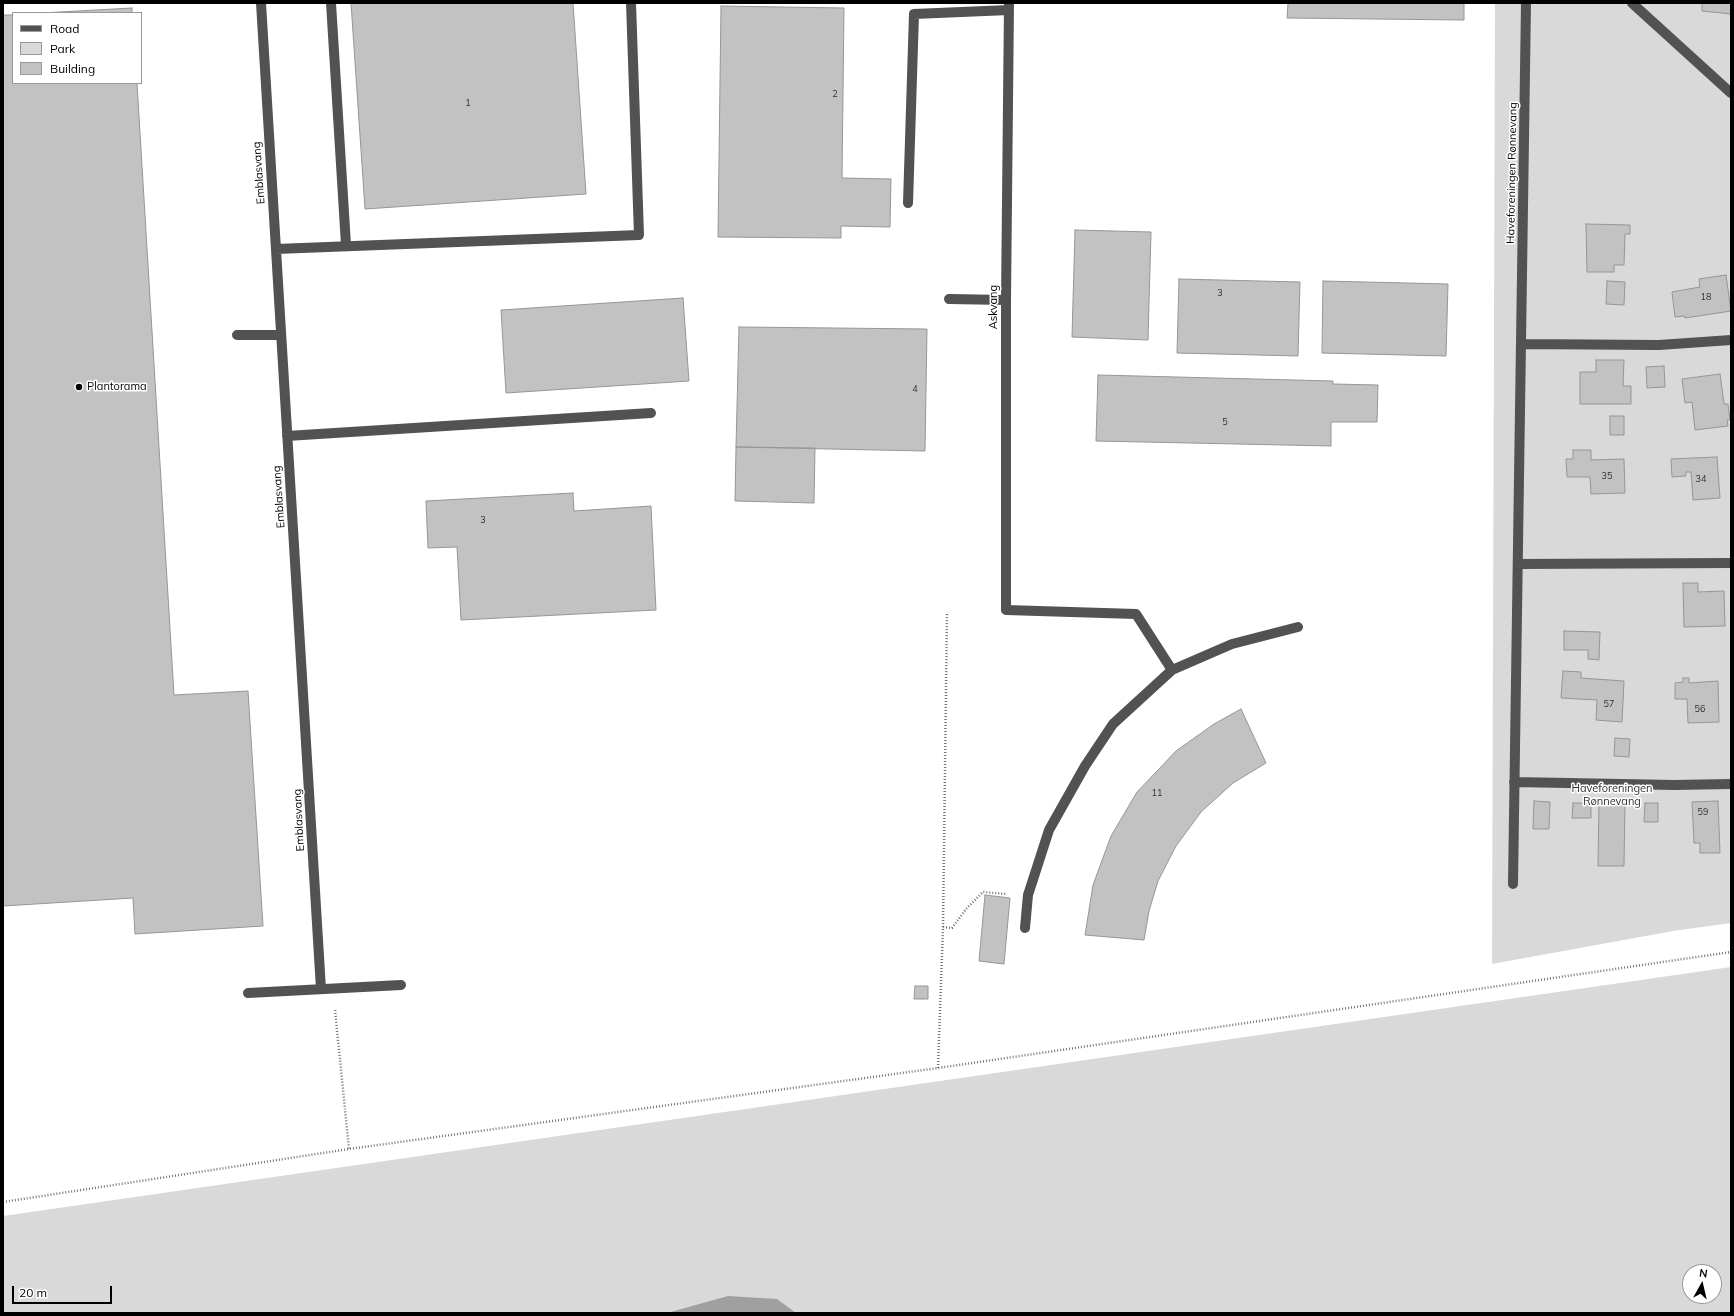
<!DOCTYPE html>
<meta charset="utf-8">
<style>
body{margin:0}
#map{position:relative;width:1734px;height:1316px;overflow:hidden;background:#fff;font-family:Mulish,sans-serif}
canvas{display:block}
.frame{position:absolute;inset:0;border:4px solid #000;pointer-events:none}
.legend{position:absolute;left:12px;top:12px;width:130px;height:72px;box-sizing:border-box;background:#fff;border:1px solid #999;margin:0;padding:5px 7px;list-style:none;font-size:12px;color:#000}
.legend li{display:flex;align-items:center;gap:8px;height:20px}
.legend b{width:20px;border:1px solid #999}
.north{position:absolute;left:1682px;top:1264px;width:40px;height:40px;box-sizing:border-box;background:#fff;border:1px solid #999;border-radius:50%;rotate:8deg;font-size:11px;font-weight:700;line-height:16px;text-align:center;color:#000}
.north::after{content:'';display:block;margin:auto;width:14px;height:18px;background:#000;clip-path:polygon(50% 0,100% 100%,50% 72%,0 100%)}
.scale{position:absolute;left:12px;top:1286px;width:100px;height:18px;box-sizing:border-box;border:2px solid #000;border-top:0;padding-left:5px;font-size:12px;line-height:14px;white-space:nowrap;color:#000;-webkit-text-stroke:3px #fff;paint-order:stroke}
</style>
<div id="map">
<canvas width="1734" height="1316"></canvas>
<div class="frame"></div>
<ul class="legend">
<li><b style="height:5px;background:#525252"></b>Road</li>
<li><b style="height:11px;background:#d9d9d9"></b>Park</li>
<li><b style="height:11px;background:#c2c2c2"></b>Building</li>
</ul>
<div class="north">N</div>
<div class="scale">20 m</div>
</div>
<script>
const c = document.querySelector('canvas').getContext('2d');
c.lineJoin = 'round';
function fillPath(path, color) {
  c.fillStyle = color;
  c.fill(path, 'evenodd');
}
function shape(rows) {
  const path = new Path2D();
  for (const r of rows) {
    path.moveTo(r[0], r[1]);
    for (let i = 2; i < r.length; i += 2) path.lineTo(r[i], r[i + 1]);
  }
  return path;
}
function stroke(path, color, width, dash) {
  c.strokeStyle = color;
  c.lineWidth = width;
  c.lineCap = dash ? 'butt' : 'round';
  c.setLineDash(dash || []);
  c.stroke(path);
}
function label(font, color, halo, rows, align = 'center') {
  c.font = font + ' Mulish,sans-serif';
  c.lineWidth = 3;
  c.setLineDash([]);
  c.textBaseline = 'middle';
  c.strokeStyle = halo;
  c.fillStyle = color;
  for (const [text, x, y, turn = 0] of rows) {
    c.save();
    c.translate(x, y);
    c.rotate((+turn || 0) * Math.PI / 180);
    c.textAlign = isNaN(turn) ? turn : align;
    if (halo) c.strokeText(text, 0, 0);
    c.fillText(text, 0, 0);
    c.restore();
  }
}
fillPath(shape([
 [1495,3,1731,3,1731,923,1673,931,1492,964],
 [1731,967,1731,1313,3,1313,3,1216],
 [1690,1272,1714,1272,1714,1296,1690,1296]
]), '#d9d9d9');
fillPath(shape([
 [728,1296,777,1299,796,1313,667,1313]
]), '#a0a0a0');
const building = shape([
 [351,3,573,3,586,194,365,209,351,3],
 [1288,3,1464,3,1464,20,1287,18,1288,3],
 [1702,3,1731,3,1731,14,1702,11,1702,3],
 [721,6,844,8,842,178,891,179,890,227,841,226,841,238,718,237,721,6],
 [132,8,132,13,41,13,132,8],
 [3,15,13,15,13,83,137,83,174,695,248,691,263,926,135,934,133,898,3,906,3,15],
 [1586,224,1630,225,1630,234,1625,234,1624,265,1614,265,1614,272,1587,272,1586,224],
 [1075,230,1151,232,1148,340,1072,337,1075,230],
 [1726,275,1731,311,1685,318,1685,316,1675,317,1672,292,1700,287,1699,279,1726,275],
 [1179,279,1300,282,1298,356,1177,353,1179,279],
 [1323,281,1448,284,1446,356,1322,353,1323,281],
 [1607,281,1625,282,1624,305,1606,304,1607,281],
 [683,298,689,381,506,393,501,310,683,298],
 [739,327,927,329,925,451,736,447,739,327],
 [1596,360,1624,360,1623,386,1631,386,1631,404,1580,404,1580,372,1596,372,1596,360],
 [1664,366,1665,387,1647,388,1646,367,1664,366],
 [1720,374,1724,404,1728,404,1730,420,1727,420,1728,426,1695,430,1692,402,1685,403,1682,379,1720,374],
 [1098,375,1333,381,1333,384,1378,385,1377,422,1331,422,1331,446,1096,441,1098,375],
 [1610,416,1624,416,1624,435,1610,435,1610,416],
 [736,447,815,448,814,503,735,501,736,447],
 [1573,450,1591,450,1591,460,1624,459,1625,493,1591,494,1590,477,1567,477,1566,459,1573,459,1573,450],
 [1717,457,1720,498,1693,500,1691,472,1686,472,1686,476,1672,477,1671,459,1717,457],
 [573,493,574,511,651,506,656,610,461,620,457,547,428,548,426,501,573,493],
 [1683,583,1698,583,1698,592,1724,591,1725,626,1684,627,1683,583],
 [1564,631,1600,632,1599,660,1588,659,1588,650,1564,650,1564,631],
 [1563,671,1581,672,1581,678,1624,681,1622,722,1596,720,1597,700,1561,698,1563,671],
 [1683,678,1689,678,1689,683,1718,681,1719,722,1688,723,1687,699,1675,699,1675,683,1683,682,1683,678],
 [1241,709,1266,763,1233,783,1201,812,1176,846,1158,881,1149,911,1144,940,1085,935,1093,885,1111,836,1137,792,1176,751,1214,724,1241,709],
 [1615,738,1630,739,1629,757,1614,756,1615,738],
 [1534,801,1550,802,1549,829,1533,829,1534,801],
 [1599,801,1625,801,1624,866,1598,866,1599,801],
 [1718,801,1720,853,1700,853,1700,843,1694,843,1692,802,1718,801],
 [1573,803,1591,803,1591,818,1572,818,1573,803],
 [1645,803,1658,803,1658,822,1644,822,1645,803],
 [985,895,1010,898,1004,964,979,961,985,895],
 [915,986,928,986,928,999,914,999,915,986]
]);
fillPath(building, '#c2c2c2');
stroke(building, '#969696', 1);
stroke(shape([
 [943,927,952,928,966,909,983,892,1006,894],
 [335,1010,349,1149],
 [938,1068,943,927,947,612],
 [3,1202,349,1149,938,1068,1731,952]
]), '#747474', 2.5, [1, 2]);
stroke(shape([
 [261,3,321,989],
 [331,3,346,245],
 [1009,3,1006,300,1006,610,1136,614,1172,670],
 [1632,3,1731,93],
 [908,203,914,14,1009,10],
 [276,249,639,235,631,3],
 [949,299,1006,300],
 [237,335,281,335],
 [1521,344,1659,345,1731,340],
 [287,436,651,413],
 [1518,564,1731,563],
 [1514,782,1674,785,1731,784],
 [1513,884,1526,3],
 [1025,928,1028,895,1049,830,1085,766,1113,724,1172,670,1232,644,1298,627],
 [248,993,401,985]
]), '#525252', 10);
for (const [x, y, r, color] of [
 [79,387,4,"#000"]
]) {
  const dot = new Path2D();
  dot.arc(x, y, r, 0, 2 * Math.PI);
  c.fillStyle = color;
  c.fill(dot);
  stroke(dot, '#fff', 1.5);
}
label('9px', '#303030', null, [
 ["2",835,94],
 ["1",468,103],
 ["3",1220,293],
 ["18",1706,297],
 ["4",915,389],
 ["5",1225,422],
 ["35",1607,476],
 ["34",1701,479],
 ["3",483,520],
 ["57",1609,704],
 ["56",1700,709],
 ["11",1157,793],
 ["59",1703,812]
]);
label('11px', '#000', '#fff', [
 ["Emblasvang",259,173,-94],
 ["Haveforeningen Rønnevang",1512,173,-89],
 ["Askvang",994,307,-90],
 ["Emblasvang",279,497,-94],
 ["Emblasvang",299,820,-93]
]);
label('11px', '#000', '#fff', [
 ["Plantorama",87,387]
], 'left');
label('11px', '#303030', '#fff', [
 ["Haveforeningen",1612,789],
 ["Rønnevang",1612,802]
]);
</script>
